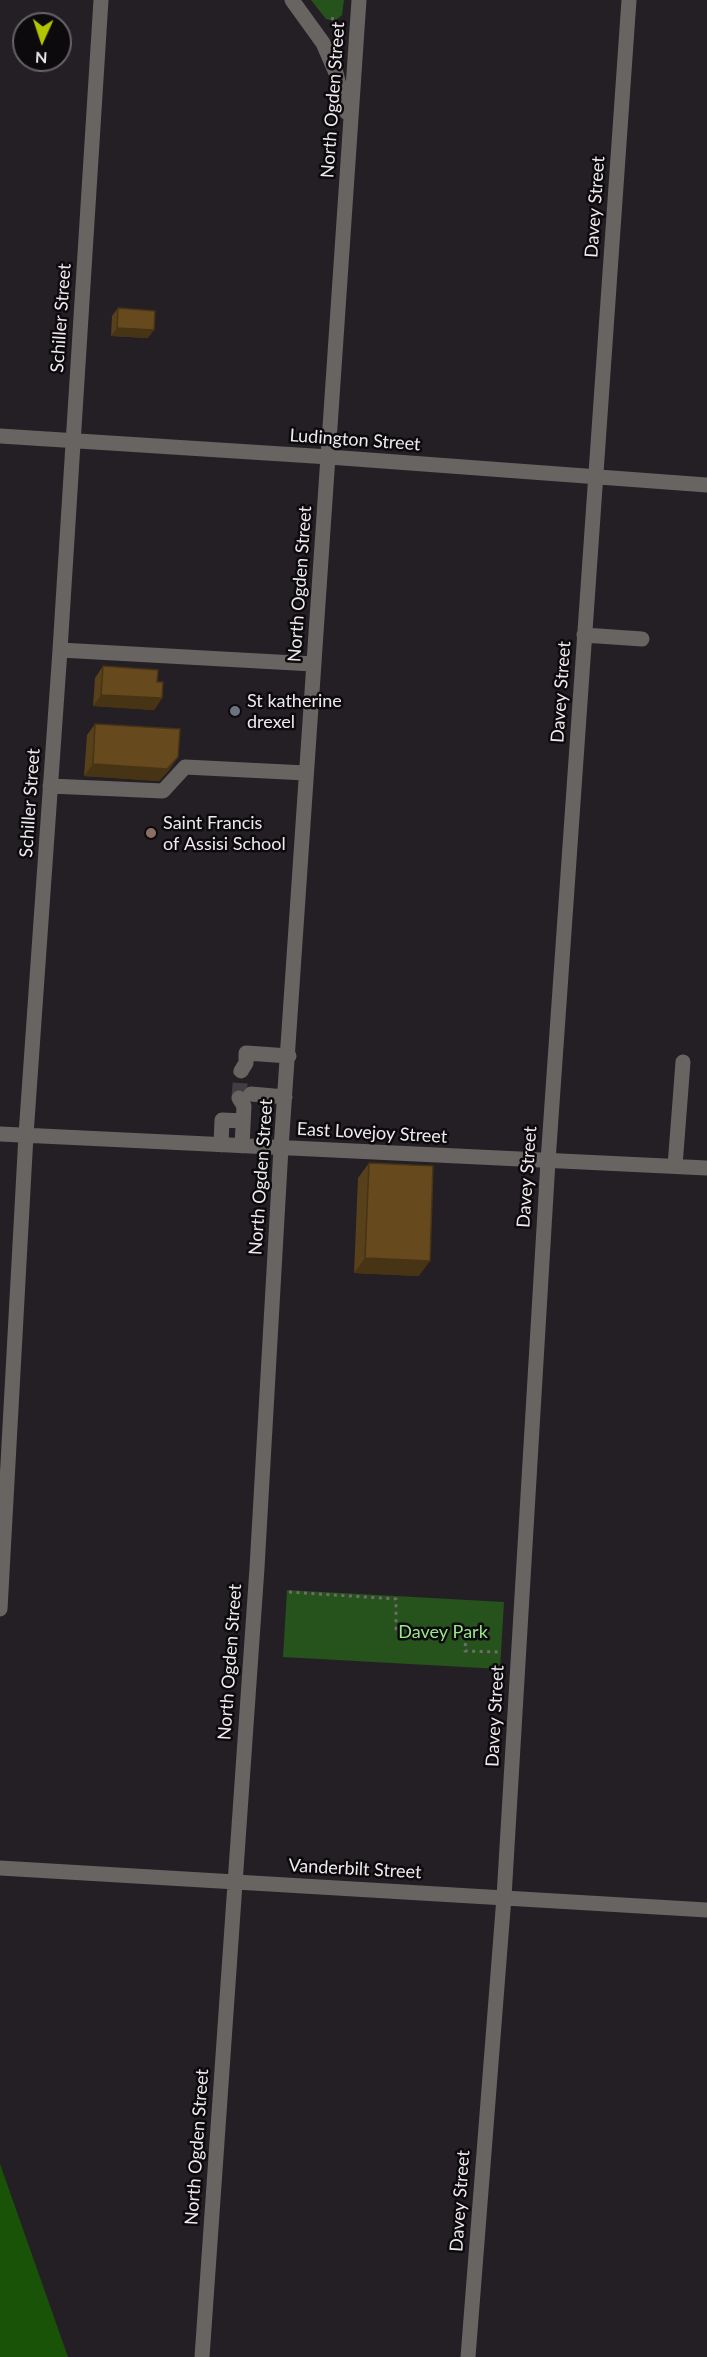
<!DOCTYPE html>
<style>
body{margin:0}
#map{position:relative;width:707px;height:2357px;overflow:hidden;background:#241f24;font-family:Lato,sans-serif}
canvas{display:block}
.north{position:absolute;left:12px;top:12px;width:60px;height:60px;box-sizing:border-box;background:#0c0a0c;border:2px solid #666466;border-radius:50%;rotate:183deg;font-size:16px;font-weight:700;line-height:24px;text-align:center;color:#edeaed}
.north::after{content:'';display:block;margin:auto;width:21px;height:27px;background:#b1c500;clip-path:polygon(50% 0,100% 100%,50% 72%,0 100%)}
</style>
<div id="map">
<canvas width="707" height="2357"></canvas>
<div class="north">N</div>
</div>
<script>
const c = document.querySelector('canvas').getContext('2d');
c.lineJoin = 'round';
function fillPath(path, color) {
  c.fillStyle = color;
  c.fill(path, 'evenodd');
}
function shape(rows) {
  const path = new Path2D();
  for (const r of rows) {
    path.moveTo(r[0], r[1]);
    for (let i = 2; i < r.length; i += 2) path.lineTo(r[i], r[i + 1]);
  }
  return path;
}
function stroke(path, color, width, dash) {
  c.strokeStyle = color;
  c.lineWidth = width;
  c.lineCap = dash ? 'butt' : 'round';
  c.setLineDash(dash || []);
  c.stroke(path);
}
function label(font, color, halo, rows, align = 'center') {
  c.font = font + ' Lato,sans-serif';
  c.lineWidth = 5;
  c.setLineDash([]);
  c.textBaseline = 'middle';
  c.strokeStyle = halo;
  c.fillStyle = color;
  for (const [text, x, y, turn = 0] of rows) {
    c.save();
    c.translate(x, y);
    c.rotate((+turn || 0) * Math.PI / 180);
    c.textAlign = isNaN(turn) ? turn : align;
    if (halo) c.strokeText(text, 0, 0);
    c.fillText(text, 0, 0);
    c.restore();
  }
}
fillPath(shape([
 [311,0,344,0,342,15,335,21,326,19],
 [287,1590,504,1602,500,1669,283,1657]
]), '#26521c');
fillPath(shape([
 [0,2164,68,2357,0,2357]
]), '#195308');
stroke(shape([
 [239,1098,241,1071]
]), '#423d42', 15, [15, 8]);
stroke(shape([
 [332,20,333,17],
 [289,1592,396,1599,396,1629,466,1633,465,1651,500,1652]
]), '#6f6b6f', 3, [3, 4.5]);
stroke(shape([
 [292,0,323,43,336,73,346,112],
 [0,436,329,457,707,485],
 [584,635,642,639],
 [60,650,313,664],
 [50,786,163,791,185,767,306,773],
 [241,1071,246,1063,246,1053,289,1056],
 [251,1094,285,1097],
 [239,1098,244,1106,242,1146],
 [0,1134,707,1168],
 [221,1145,222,1120,243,1121],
 [675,1166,683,1062],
 [0,1609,26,1135,60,650,101,0],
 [0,1868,707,1910],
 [202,2357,257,1568,281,1148,359,0],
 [468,2357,504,1897,548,1161,629,0]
]), '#676462', 15);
fillPath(shape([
 [118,308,148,338,111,336,112,316],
 [103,666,157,682,162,698,154,710,93,706,95,678],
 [95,724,170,769,159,781,84,776,87,735],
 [369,1163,419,1276,354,1273,358,1178]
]), '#58401a');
fillPath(shape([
 [117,328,154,330,148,338,111,336],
 [101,695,162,698,154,710,93,706],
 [178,757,170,769,159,781,84,776,93,764],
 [365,1258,430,1261,419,1276,354,1273]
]), '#473415');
const building = shape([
 [118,308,155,311,154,330,117,328,118,308],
 [103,666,158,670,157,682,163,682,162,698,101,695,103,666],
 [95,724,180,729,178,757,167,769,93,764,95,724],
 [369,1163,433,1166,430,1261,365,1258,369,1163]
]);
fillPath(building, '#664a1e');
stroke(building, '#473415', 1.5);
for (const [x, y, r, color] of [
 [235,711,6,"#6b7280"],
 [151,833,6,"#8d6e63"]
]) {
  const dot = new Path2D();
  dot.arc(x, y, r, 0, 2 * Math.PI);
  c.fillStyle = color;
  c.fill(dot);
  stroke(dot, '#0c0a0c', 2);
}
label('18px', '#edeaed', '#0c0a0c', [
 ["North Ogden Street",333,100,-86],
 ["Davey Street",595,207,-86],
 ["Schiller Street",61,318,-86],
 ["Ludington Street",355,440,4],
 ["North Ogden Street",300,584,-86],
 ["Davey Street",561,692,-86],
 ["Schiller Street",30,803,-86],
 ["East Lovejoy Street",372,1133,3],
 ["North Ogden Street",261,1177,-86],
 ["Davey Street",527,1177,-86],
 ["North Ogden Street",230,1662,-86],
 ["Davey Street",495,1716,-87],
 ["Vanderbilt Street",355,1869,3],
 ["North Ogden Street",197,2147,-86],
 ["Davey Street",460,2201,-86]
]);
label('18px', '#edeaed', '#0c0a0c', [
 ["St katherine",247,701],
 ["drexel",247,722],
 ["Saint Francis",163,823],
 ["of Assisi School",163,844]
], 'left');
label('18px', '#98e788', '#0c0a0c', [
 ["Davey Park",443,1632]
]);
</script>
